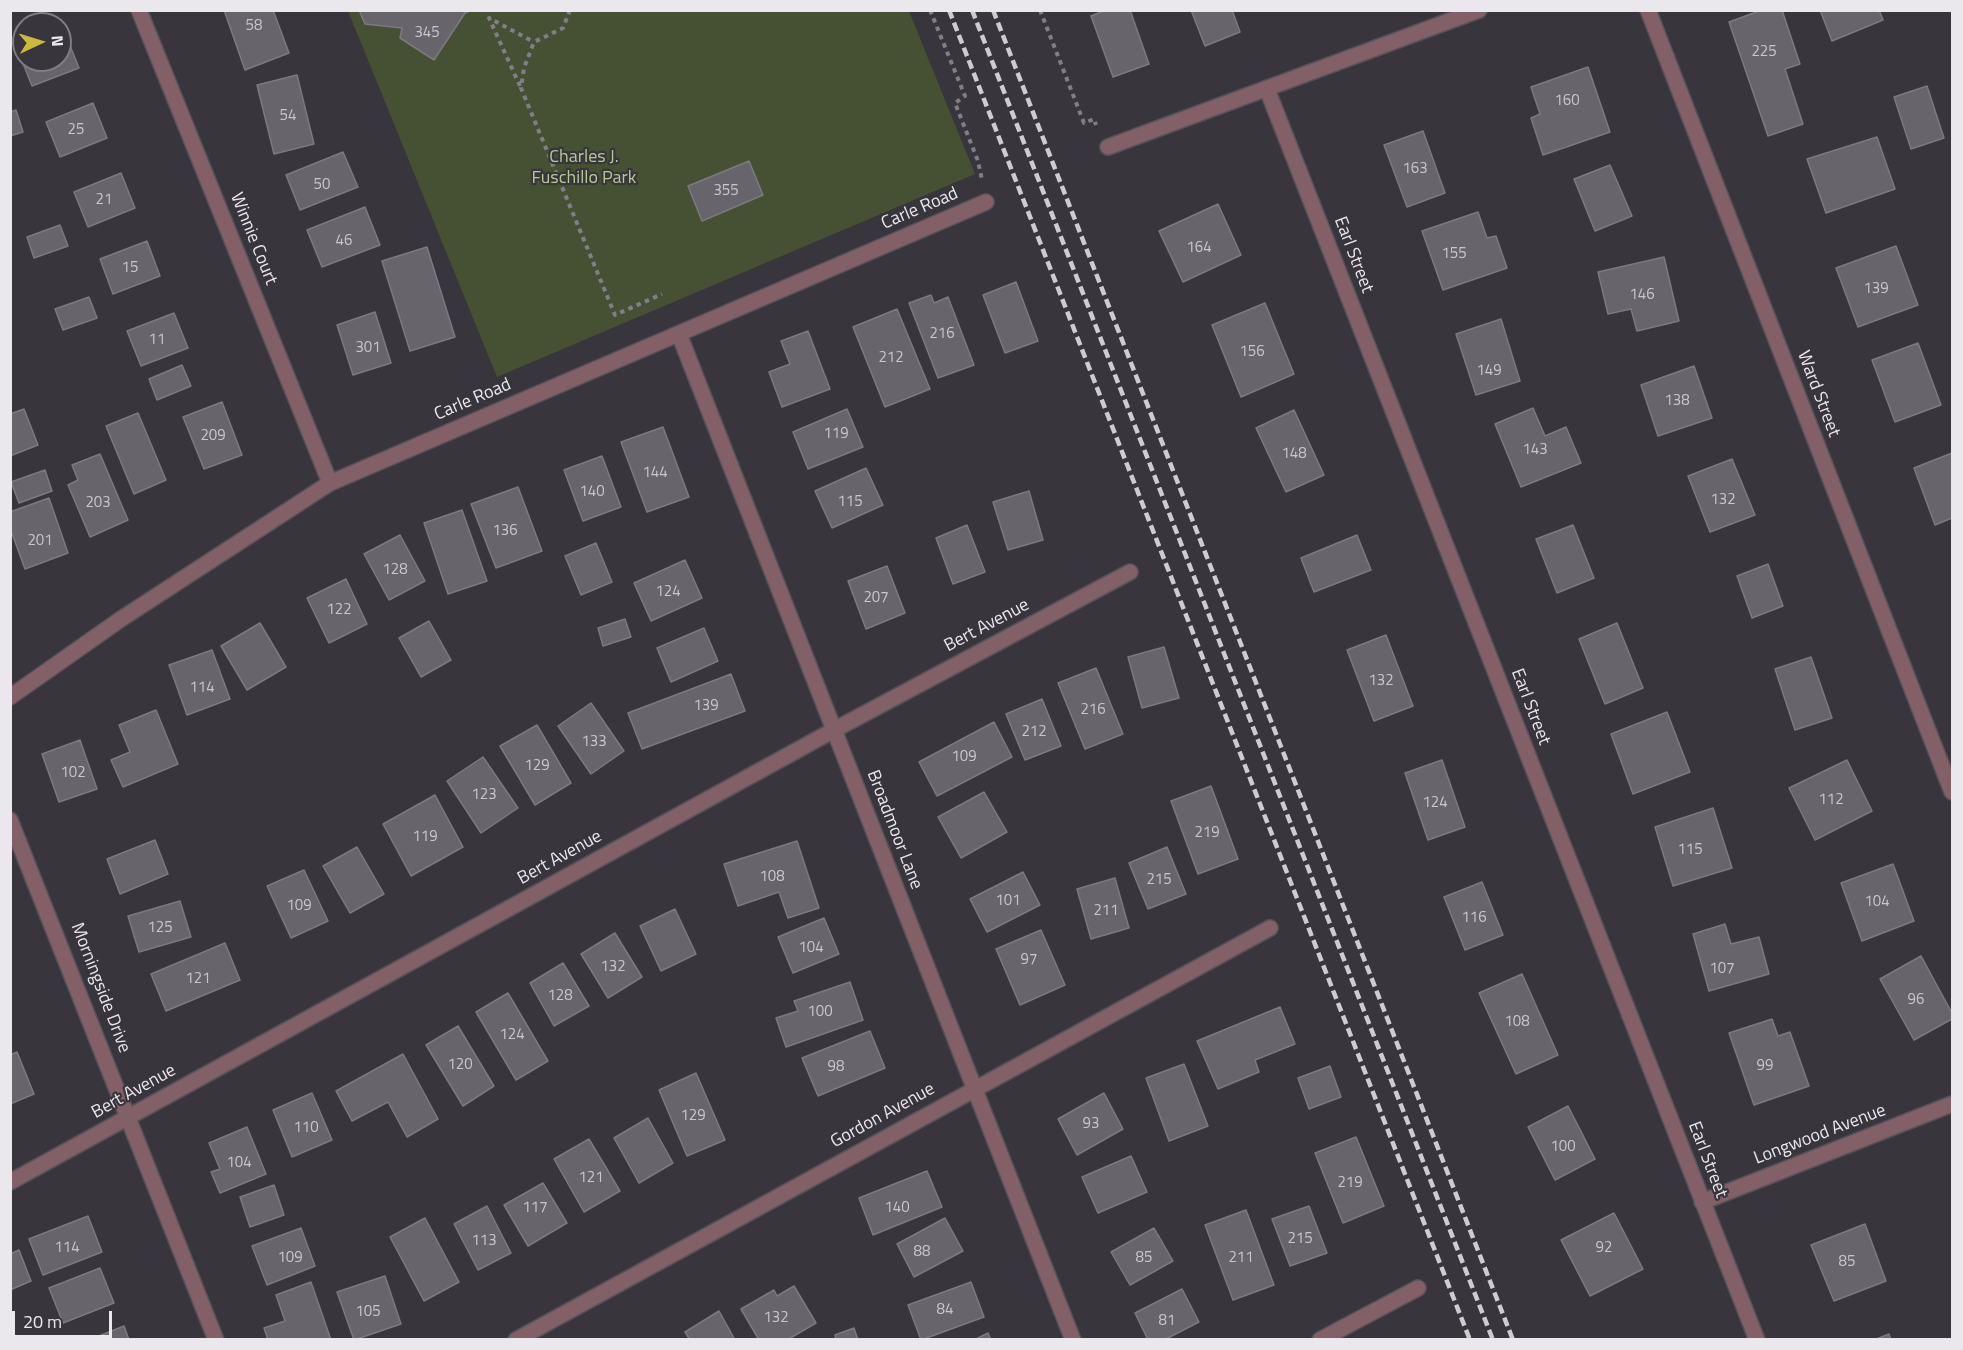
<!DOCTYPE html>
<style>
body{margin:0}
#map{position:relative;width:1963px;height:1350px;overflow:hidden;background:#38353c;font-family:"Titillium Web",sans-serif}
canvas{display:block}
.frame{position:absolute;inset:0;border:12px solid #eae8ed;pointer-events:none}
.north{position:absolute;left:12px;top:12px;width:60px;height:60px;box-sizing:border-box;background:#38353c;border:2px solid #7f7d83;border-radius:50%;rotate:86deg;font-size:16px;font-weight:700;line-height:24px;text-align:center;color:#eae8ed}
.north::after{content:'';display:block;margin:auto;width:21px;height:27px;background:#ccb939;clip-path:polygon(50% 0,100% 100%,50% 72%,0 100%)}
.scale{position:absolute;left:12px;top:1311px;width:100px;height:27px;box-sizing:border-box;border:3px solid #eae8ed;border-top:0;padding-left:8px;font-size:18px;line-height:21px;white-space:nowrap;color:#eae8ed;-webkit-text-stroke:4px #38353c;paint-order:stroke}
</style>
<div id="map">
<canvas width="1963" height="1350"></canvas>
<div class="frame"></div>
<div class="north">N</div>
<div class="scale">20 m</div>
</div>
<script>
const c = document.querySelector('canvas').getContext('2d');
c.lineJoin = 'round';
function fillPath(path, color) {
  c.fillStyle = color;
  c.fill(path, 'evenodd');
}
function shape(rows) {
  const path = new Path2D();
  for (const r of rows) {
    path.moveTo(r[0], r[1]);
    for (let i = 2; i < r.length; i += 2) path.lineTo(r[i], r[i + 1]);
  }
  return path;
}
function stroke(path, color, width, dash) {
  c.strokeStyle = color;
  c.lineWidth = width;
  c.lineCap = dash ? 'butt' : 'round';
  c.setLineDash(dash || []);
  c.stroke(path);
}
function label(font, color, halo, rows, align = 'center') {
  c.font = font + ' "Titillium Web",sans-serif';
  c.lineWidth = 4.5;
  c.setLineDash([]);
  c.textBaseline = 'middle';
  c.strokeStyle = halo;
  c.fillStyle = color;
  for (const [text, x, y, turn = 0] of rows) {
    c.save();
    c.translate(x, y);
    c.rotate((+turn || 0) * Math.PI / 180);
    c.textAlign = isNaN(turn) ? turn : align;
    if (halo) c.strokeText(text, 0, 0);
    c.fillText(text, 0, 0);
    c.restore();
  }
}
fillPath(shape([
 [348,11,909,11,975,174,497,377]
]), '#465033');
const building = shape([
 [224,10,273,10,289,53,245,70,224,10],
 [359,10,473,10,465,13,434,60,400,38,402,28,365,24,359,10],
 [1106,10,1130,10,1149,64,1113,77,1091,16,1106,10],
 [1191,10,1232,10,1240,32,1205,46,1191,10],
 [1762,10,1782,10,1800,64,1785,69,1803,124,1768,136,1729,22,1762,10],
 [1820,10,1879,10,1883,20,1832,41,1820,10],
 [65,33,79,68,32,86,18,51,24,49,24,60,60,60,60,35,65,33],
 [1588,67,1610,132,1543,155,1531,118,1540,114,1531,87,1588,67],
 [297,75,314,144,274,154,257,85,297,75],
 [1927,86,1944,138,1911,149,1894,97,1927,86],
 [93,103,107,138,60,157,46,122,93,103],
 [16,110,23,132,10,136,10,112,16,110],
 [1423,131,1445,193,1407,207,1384,145,1423,131],
 [1877,137,1895,189,1826,213,1807,159,1877,137],
 [343,152,358,187,300,210,286,175,343,152],
 [749,161,763,195,702,221,688,186,749,161],
 [1610,165,1632,216,1595,231,1574,179,1610,165],
 [121,173,135,208,88,227,74,192,121,173],
 [1218,204,1241,255,1183,282,1159,231,1218,204],
 [365,207,380,245,322,267,307,230,365,207],
 [1478,212,1487,238,1496,236,1507,268,1443,290,1422,231,1478,212],
 [60,225,68,246,34,258,27,237,60,225],
 [147,241,160,276,113,294,100,259,147,241],
 [1896,246,1918,305,1858,327,1836,268,1896,246],
 [427,247,455,337,410,351,382,261,427,247],
 [1664,257,1679,321,1637,331,1631,309,1608,314,1598,272,1664,257],
 [1016,282,1038,341,1005,353,983,295,1016,282],
 [931,295,934,303,948,297,974,365,938,378,909,303,931,295],
 [89,297,97,318,63,330,55,309,89,297],
 [1265,303,1294,374,1241,397,1212,325,1265,303],
 [897,309,930,389,885,407,853,327,897,309],
 [375,312,391,363,353,375,337,325,375,312],
 [174,313,188,348,141,366,127,331,174,313],
 [1501,319,1520,381,1476,395,1456,334,1501,319],
 [808,331,830,389,782,407,769,372,790,364,781,341,808,331],
 [1918,343,1941,405,1895,422,1872,360,1918,343],
 [182,365,191,386,157,400,149,379,182,365],
 [1694,366,1712,418,1658,436,1641,385,1694,366],
 [222,402,242,455,204,469,183,417,222,402],
 [1533,408,1545,436,1566,427,1581,463,1521,487,1495,424,1533,408],
 [24,409,38,445,10,456,10,414,24,409],
 [847,409,863,447,808,469,793,432,847,409],
 [1294,410,1324,475,1286,492,1256,428,1294,410],
 [138,413,166,480,134,494,106,426,138,413],
 [663,427,689,497,647,512,621,442,663,427],
 [1952,453,1952,518,1935,525,1914,468,1952,453],
 [100,454,128,520,90,537,68,485,78,480,72,465,100,454],
 [602,456,621,507,583,521,564,470,602,456],
 [1732,459,1755,515,1710,532,1688,476,1732,459],
 [866,468,883,505,832,528,815,491,866,468],
 [45,470,52,491,19,503,11,482,45,470],
 [518,487,542,551,496,568,471,504,518,487],
 [1029,491,1043,540,1008,550,993,502,1029,491],
 [49,498,68,553,25,569,10,528,10,512,49,498],
 [462,510,487,581,448,594,424,523,462,510],
 [967,525,985,572,953,584,936,538,967,525],
 [1573,525,1594,578,1557,593,1536,539,1573,525],
 [400,535,425,581,389,600,364,554,400,535],
 [1357,535,1371,570,1314,592,1301,558,1357,535],
 [596,543,612,582,581,595,565,556,596,543],
 [685,560,702,598,651,621,634,583,685,560],
 [1768,564,1783,606,1752,618,1737,576,1768,564],
 [887,566,905,613,866,629,848,581,887,566],
 [346,579,367,624,329,643,307,598,346,579],
 [625,619,631,637,603,646,598,628,625,619],
 [429,621,451,660,421,677,399,638,429,621],
 [260,623,286,667,247,690,221,646,260,623],
 [1617,623,1643,688,1605,704,1579,639,1617,623],
 [704,628,718,661,671,682,657,648,704,628],
 [1386,635,1413,706,1374,721,1347,650,1386,635],
 [1164,647,1179,698,1142,708,1128,657,1164,647],
 [212,650,230,699,187,715,169,665,212,650],
 [1811,657,1832,718,1795,730,1775,669,1811,657],
 [1096,668,1123,734,1085,749,1058,683,1096,668],
 [731,674,745,711,642,749,628,713,731,674],
 [1042,699,1061,746,1025,760,1006,714,1042,699],
 [591,703,624,751,591,774,558,726,591,703],
 [156,710,178,764,123,787,111,760,130,752,119,725,156,710],
 [1667,712,1690,772,1633,794,1611,734,1667,712],
 [994,722,1012,757,937,796,919,762,994,722],
 [537,725,571,783,535,805,500,746,537,725],
 [80,740,97,789,59,802,42,754,80,740],
 [483,757,518,808,481,833,447,781,483,757],
 [1442,760,1465,827,1428,840,1405,773,1442,760],
 [1847,760,1872,811,1815,840,1789,788,1847,760],
 [1211,786,1238,859,1198,874,1171,801,1211,786],
 [984,792,1007,832,961,858,938,817,984,792],
 [435,795,463,847,411,876,383,824,435,795],
 [1713,808,1732,868,1673,886,1655,827,1713,808],
 [155,840,168,874,120,894,107,859,155,840],
 [797,841,819,908,788,918,779,892,738,906,724,864,797,841],
 [357,847,384,894,350,913,323,866,357,847],
 [1167,847,1186,894,1148,909,1129,863,1167,847],
 [1893,864,1914,921,1862,941,1841,883,1893,864],
 [304,870,328,921,291,938,267,886,304,870],
 [1023,872,1040,905,987,932,970,899,1023,872],
 [1115,878,1129,928,1091,939,1077,889,1115,878],
 [1482,882,1503,935,1465,950,1444,897,1482,882],
 [180,901,191,937,139,952,128,916,180,901],
 [675,909,696,954,661,971,640,926,675,909],
 [824,918,839,954,793,973,778,937,824,918],
 [1725,924,1731,944,1759,937,1769,974,1709,991,1693,934,1725,924],
 [1041,930,1065,985,1020,1005,996,949,1041,930],
 [615,933,642,977,608,998,581,954,615,933],
 [225,943,240,980,166,1011,151,974,225,943],
 [1921,956,1952,1013,1952,1019,1914,1040,1880,979,1921,956],
 [563,963,589,1006,554,1026,530,983,563,963],
 [1522,974,1558,1055,1516,1074,1479,993,1522,974],
 [850,982,863,1020,786,1047,776,1018,798,1011,794,1001,850,982],
 [508,993,548,1061,516,1080,476,1012,508,993],
 [1280,1007,1295,1044,1255,1060,1259,1072,1218,1089,1197,1041,1280,1007],
 [1772,1019,1778,1036,1790,1032,1809,1086,1754,1105,1729,1033,1772,1019],
 [458,1026,494,1086,463,1106,426,1045,458,1026],
 [870,1031,885,1068,818,1096,802,1058,870,1031],
 [17,1052,34,1094,10,1104,10,1055,17,1052],
 [403,1054,438,1119,407,1137,388,1102,352,1121,336,1091,403,1054],
 [1184,1064,1208,1126,1169,1141,1146,1078,1184,1064],
 [1330,1066,1341,1097,1309,1109,1298,1078,1330,1066],
 [696,1073,725,1140,687,1156,659,1090,696,1073],
 [312,1093,332,1140,292,1157,273,1110,312,1093],
 [1104,1093,1123,1129,1077,1155,1058,1119,1104,1093],
 [1568,1106,1595,1159,1555,1180,1528,1127,1568,1106],
 [648,1118,673,1163,639,1183,614,1138,648,1118],
 [247,1127,266,1174,220,1193,211,1172,220,1169,209,1143,247,1127],
 [1356,1137,1384,1206,1343,1223,1315,1153,1356,1137],
 [589,1139,620,1191,584,1212,554,1159,589,1139],
 [1131,1156,1147,1192,1098,1213,1082,1177,1131,1156],
 [927,1171,942,1207,873,1235,859,1198,927,1171],
 [543,1183,567,1223,528,1246,504,1205,543,1183],
 [274,1185,284,1215,250,1227,240,1197,274,1185],
 [487,1206,511,1253,478,1270,454,1224,487,1206],
 [1309,1206,1327,1253,1290,1266,1272,1219,1309,1206],
 [1246,1210,1274,1285,1233,1300,1205,1225,1246,1210],
 [1614,1213,1643,1269,1590,1296,1561,1240,1614,1213],
 [88,1216,102,1252,43,1275,29,1239,88,1216],
 [425,1218,459,1282,424,1301,390,1237,425,1218],
 [945,1218,963,1251,914,1277,897,1244,945,1218],
 [1865,1224,1886,1281,1834,1301,1811,1245,1865,1224],
 [301,1228,315,1266,267,1285,252,1246,301,1228],
 [1154,1228,1173,1261,1130,1285,1111,1252,1154,1228],
 [19,1250,31,1281,10,1290,10,1254,19,1250],
 [100,1268,114,1303,63,1323,49,1288,100,1268],
 [385,1276,401,1324,354,1340,337,1292,385,1276],
 [311,1282,331,1340,268,1340,264,1328,285,1321,276,1295,311,1282],
 [971,1282,984,1317,921,1340,908,1305,971,1282],
 [794,1286,816,1323,787,1340,759,1340,741,1309,774,1290,777,1296,794,1286],
 [1182,1289,1199,1322,1164,1340,1148,1340,1135,1313,1182,1289],
 [719,1311,735,1340,690,1340,685,1332,719,1311],
 [124,1326,129,1340,89,1340,124,1326],
 [854,1328,858,1340,836,1340,835,1335,854,1328],
 [988,1333,991,1340,974,1340,988,1333],
 [1889,1334,1891,1340,1874,1340,1889,1334]
]);
fillPath(building, '#67646c');
stroke(building, '#7c7981', 1.5);
const minor = shape([
 [139,10,330,483],
 [1648,10,1952,792],
 [1267,89,1757,1340],
 [1108,147,1479,10],
 [679,334,1073,1340],
 [10,697,121,619,330,483,986,202],
 [10,820,216,1340],
 [10,1182,834,730,1130,572],
 [1702,1202,1952,1104],
 [516,1340,1270,928],
 [1320,1340,1418,1288]
]);
stroke(minor, '#545258', 18);
stroke(shape([
 [570,10,563,28,534,42,524,68,521,88,615,315,662,294],
 [930,10,965,96,955,103,978,161,982,180],
 [1040,10,1084,123,1094,119,1096,125],
 [520,86,489,18,534,42]
]), '#817f85', 4, [4.5, 4.5]);
stroke(minor, '#835f68', 15);
stroke(shape([
 [949,10,1470,1340],
 [972,10,1493,1340],
 [993,10,1513,1340]
]), '#ceccd1', 4.5, [9, 4.5]);
label('15px', '#c9c7cd', null, [
 ["58",254,26],
 ["345",427,33],
 ["225",1764,52],
 ["160",1567,101],
 ["54",288,116],
 ["25",76,130],
 ["163",1415,169],
 ["50",322,185],
 ["355",726,191],
 ["21",104,200],
 ["46",344,241],
 ["164",1199,248],
 ["155",1454,254],
 ["15",130,268],
 ["139",1876,289],
 ["146",1642,295],
 ["216",942,334],
 ["11",157,340],
 ["301",368,348],
 ["156",1252,352],
 ["212",891,358],
 ["149",1489,371],
 ["138",1677,401],
 ["119",836,434],
 ["209",213,436],
 ["143",1535,450],
 ["148",1294,454],
 ["144",655,473],
 ["140",592,492],
 ["132",1723,500],
 ["115",850,502],
 ["203",98,503],
 ["136",505,531],
 ["201",40,541],
 ["128",395,570],
 ["124",668,592],
 ["207",876,598],
 ["122",339,610],
 ["132",1381,681],
 ["114",202,688],
 ["139",706,706],
 ["216",1093,710],
 ["212",1034,732],
 ["133",594,742],
 ["109",964,757],
 ["129",537,766],
 ["102",73,773],
 ["123",484,795],
 ["112",1831,800],
 ["124",1435,803],
 ["219",1207,833],
 ["119",425,837],
 ["115",1690,850],
 ["108",772,877],
 ["215",1159,880],
 ["101",1008,901],
 ["104",1877,902],
 ["109",299,906],
 ["211",1106,911],
 ["116",1474,918],
 ["125",160,928],
 ["104",811,948],
 ["97",1029,960],
 ["132",613,967],
 ["107",1722,969],
 ["121",198,979],
 ["128",560,996],
 ["96",1916,1000],
 ["100",820,1012],
 ["108",1517,1022],
 ["124",512,1035],
 ["120",460,1065],
 ["99",1765,1066],
 ["98",836,1067],
 ["129",693,1116],
 ["93",1091,1124],
 ["110",306,1128],
 ["100",1563,1147],
 ["104",239,1163],
 ["121",591,1178],
 ["219",1350,1183],
 ["117",535,1208],
 ["140",897,1208],
 ["215",1300,1239],
 ["113",484,1241],
 ["114",67,1248],
 ["92",1604,1248],
 ["88",922,1252],
 ["109",290,1258],
 ["85",1144,1258],
 ["211",1241,1258],
 ["85",1847,1262],
 ["84",945,1310],
 ["105",368,1312],
 ["132",776,1318],
 ["81",1167,1321]
]);
label('18px', '#b6c991', '#38353c', [
 ["Charles J.",584,158],
 ["Fuschillo Park",584,179]
]);
label('18px', '#eae8ed', '#38353c', [
 ["Carle Road",920,209,-23],
 ["Winnie Court",253,239,68],
 ["Earl Street",1353,255,69],
 ["Ward Street",1818,394,69],
 ["Carle Road",473,400,-23],
 ["Bert Avenue",987,626,-28],
 ["Earl Street",1530,707,69],
 ["Broadmoor Lane",894,830,69],
 ["Bert Avenue",560,858,-29],
 ["Morningside Drive",100,988,69],
 ["Bert Avenue",134,1092,-29],
 ["Gordon Avenue",883,1116,-29],
 ["Longwood Avenue",1820,1135,-21],
 ["Earl Street",1707,1160,69]
]);
</script>
